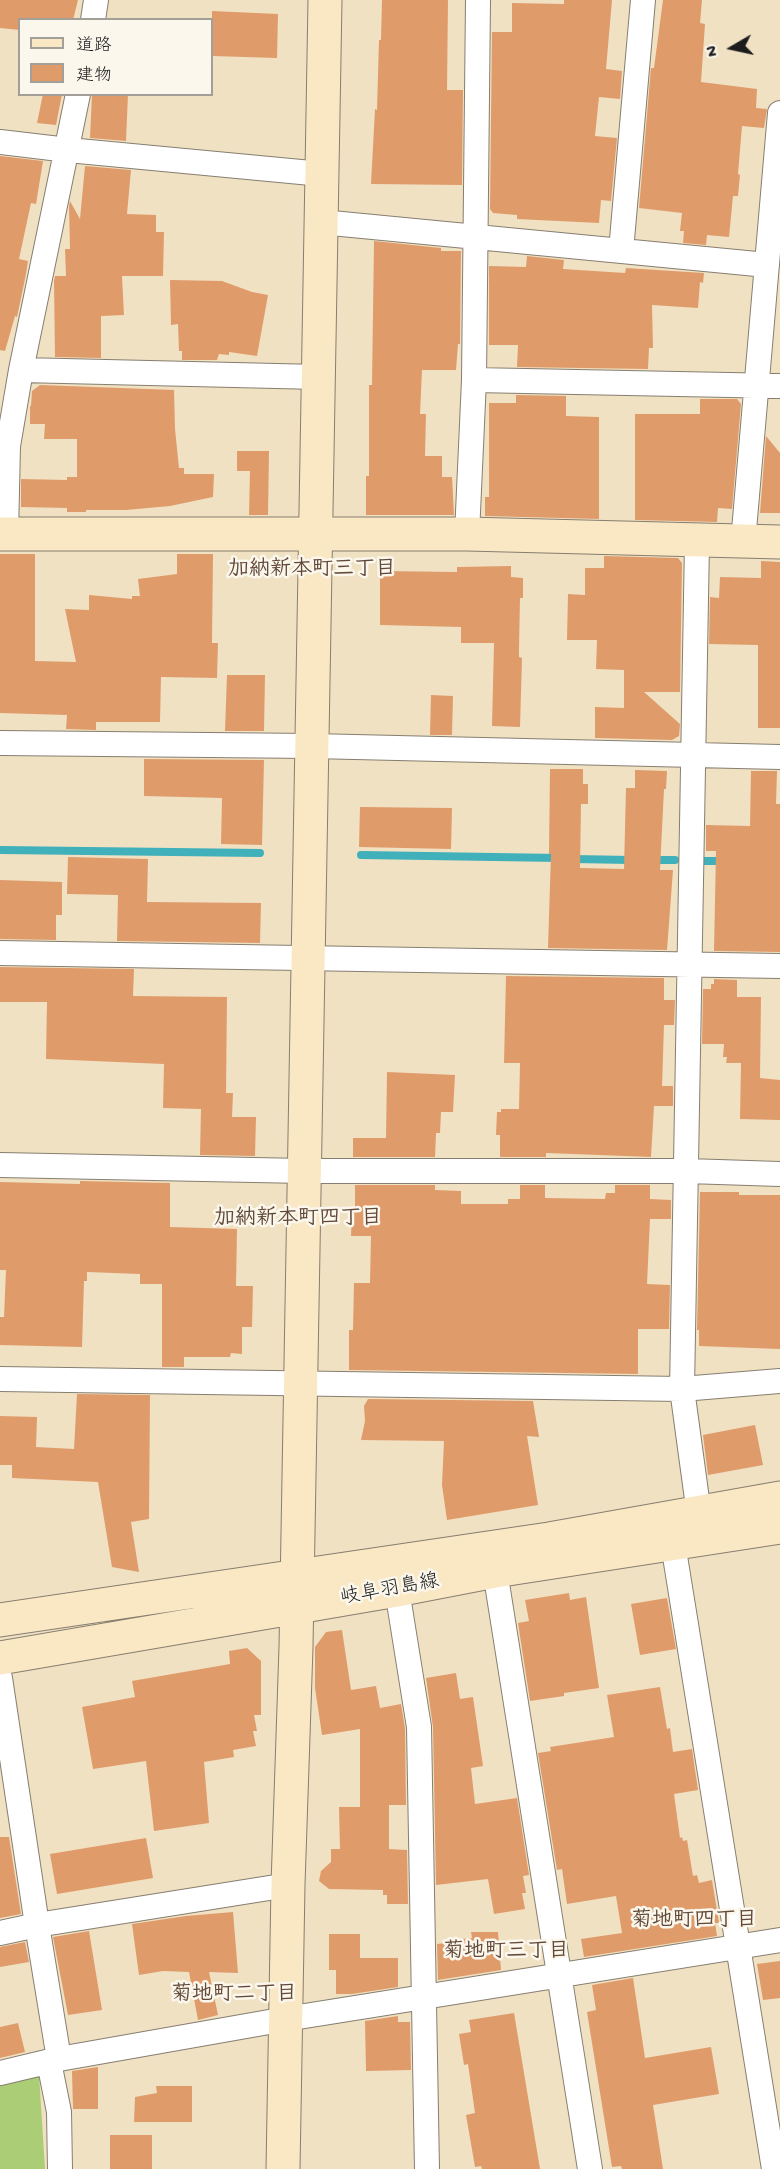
<!DOCTYPE html>
<meta charset="utf-8">
<style>
body{margin:0}
#map{position:relative;width:780px;height:2169px;overflow:hidden;background:#f0e1c3;font-family:"Gochi Hand","Klee One",sans-serif}
canvas{display:block}
.legend{position:absolute;left:18px;top:18px;width:195px;height:78px;box-sizing:border-box;background:#fbf7ec;border:2px solid #a29f99;margin:0;padding:8px 10px;list-style:none;font-size:18px;color:#1c1c1c}
.legend li{display:flex;align-items:center;gap:12px;height:30px}
.legend b{width:30px;border:2px solid #a29f99}
.north{position:absolute;left:702px;top:18px;width:60px;height:60px;-webkit-text-stroke:4px #fbf7ec;paint-order:stroke;rotate:261deg;font-size:16px;font-weight:700;line-height:24px;text-align:center;color:#1c1c1c}
.north::after{content:'';display:block;margin:auto;width:21px;height:27px;background:#1c1c1c;clip-path:polygon(50% 0,100% 100%,50% 72%,0 100%)}
</style>
<div id="map">
<canvas width="780" height="2169"></canvas>
<ul class="legend">
<li><b style="height:8px;background:#fae7c3"></b>道路</li>
<li><b style="height:16px;background:#e09b6b"></b>建物</li>
</ul>
<div class="north">N</div>
</div>
<script>
const c = document.querySelector('canvas').getContext('2d');
c.lineJoin = 'round';
function fillPath(path, color) {
  c.fillStyle = color;
  c.fill(path, 'evenodd');
}
function shape(rows) {
  const path = new Path2D();
  for (const r of rows) {
    path.moveTo(r[0], r[1]);
    for (let i = 2; i < r.length; i += 2) path.lineTo(r[i], r[i + 1]);
  }
  return path;
}
function stroke(path, color, width, dash) {
  c.strokeStyle = color;
  c.lineWidth = width;
  c.lineCap = dash ? 'butt' : 'round';
  c.setLineDash(dash || []);
  c.stroke(path);
}
function label(font, color, halo, rows, align = 'center') {
  c.font = font + ' "Gochi Hand","Klee One",sans-serif';
  c.lineWidth = 5;
  c.setLineDash([]);
  c.textBaseline = 'middle';
  c.strokeStyle = halo;
  c.fillStyle = color;
  for (const [text, x, y, turn = 0] of rows) {
    c.save();
    c.translate(x, y);
    c.rotate((+turn || 0) * Math.PI / 180);
    c.textAlign = isNaN(turn) ? turn : align;
    if (halo) c.strokeText(text, 0, 0);
    c.fillText(text, 0, 0);
    c.restore();
  }
}
fillPath(shape([
 [39,2074,45,2169,0,2169,0,2084]
]), '#aacd76');
stroke(shape([
 [0,850,260,853],
 [361,855,560,858],
 [572,859,632,860],
 [650,860,675,860],
 [703,861,726,861]
]), '#40b0ba', 8);
fillPath(shape([
 [0,0,78,0,73,20,20,20,20,30,0,28],
 [382,0,448,0,447,90,463,90,462,185,371,184,375,109,377,110,379,40,381,40],
 [564,0,612,0,606,69,622,71,620,99,599,97,595,136,617,138,611,201,601,200,599,223,517,219,517,215,493,213,490,209,492,32,512,32,512,3,564,4],
 [663,0,702,0,700,23,705,24,701,82,757,89,756,108,767,109,764,128,742,126,738,174,740,175,738,196,733,196,729,237,707,235,706,245,683,243,684,231,680,231,682,213,639,208,651,68,654,68],
 [212,11,278,14,277,58,212,56],
 [43,94,62,94,56,125,37,123],
 [92,94,128,94,126,141,90,138],
 [0,156,43,161,36,204,31,203,19,259,28,261,26,274,17,317,15,316,5,351,0,350],
 [85,166,131,170,127,214,156,215,156,232,164,232,163,276,122,276,124,315,101,316,101,358,55,357,54,281,55,276,66,276,65,249,70,249,69,206,70,201,80,219],
 [374,241,441,248,441,251,461,251,460,344,458,344,456,370,422,370,420,414,426,414,425,456,442,456,442,477,452,477,454,515,366,515,366,476,369,476,369,385,372,385],
 [527,256,564,260,563,269,625,273,626,268,704,273,703,283,700,282,698,308,652,305,653,348,649,348,648,369,517,367,518,345,489,345,489,266,526,267],
 [170,280,222,281,252,292,268,295,257,356,229,352,229,355,219,354,217,360,182,360,182,351,179,351,178,324,171,325],
 [40,385,174,390,175,429,179,468,184,468,184,474,214,474,213,497,170,506,126,510,86,510,86,512,67,512,67,508,21,507,21,479,67,480,67,477,77,477,77,439,44,439,45,424,30,424,30,406,31,406,32,391],
 [516,395,566,396,566,416,599,417,599,519,485,516,485,497,489,497,489,403,516,403],
 [700,399,737,399,741,404,732,509,718,508,717,522,635,520,635,414,700,414],
 [766,436,780,453,780,513,760,513],
 [237,451,269,451,268,515,249,515,250,471,237,471],
 [0,554,35,554,35,661,76,662,65,609,89,610,89,595,132,599,132,596,140,596,138,579,177,574,177,554,213,554,212,643,218,643,217,678,161,677,160,722,96,722,96,730,66,729,67,715,0,713],
 [604,556,678,558,682,563,680,692,644,692,680,724,679,736,672,740,595,738,595,707,624,708,624,670,596,669,597,640,567,640,568,594,585,595,585,568,604,568],
 [761,561,780,562,780,728,758,728,758,645,709,644,710,597,719,598,720,577,761,578],
 [511,566,511,577,523,578,523,598,520,598,519,649,519,657,522,658,520,727,492,726,494,643,461,643,461,627,380,625,380,571,457,572,457,567],
 [227,675,265,675,264,731,225,731],
 [431,695,453,696,452,735,430,735],
 [144,759,264,760,262,845,221,844,222,798,144,796],
 [550,769,583,769,583,784,588,784,588,804,581,804,580,868,624,869,626,788,635,788,635,770,667,771,666,789,664,789,660,870,673,870,667,950,548,948,551,854,549,854],
 [751,771,777,771,776,804,780,804,780,952,714,951,716,851,706,851,706,825,750,826],
 [360,807,452,808,451,849,359,847],
 [68,857,148,859,147,902,261,903,260,943,117,941,118,895,67,894],
 [0,880,62,882,62,915,56,915,56,940,0,939],
 [0,967,134,969,133,996,227,997,226,1093,233,1093,232,1117,256,1117,255,1156,200,1155,201,1109,163,1108,164,1064,46,1059,47,1002,0,1002],
 [506,976,664,978,664,1000,675,1000,674,1025,664,1025,662,1086,673,1086,673,1106,654,1106,651,1157,546,1153,546,1157,500,1157,500,1135,496,1135,497,1112,501,1112,501,1109,519,1109,520,1063,504,1063],
 [714,979,737,980,737,997,761,997,760,1078,780,1080,780,1120,740,1119,741,1063,726,1063,727,1057,723,1057,724,1044,702,1044,703,989,711,989,711,984,714,984],
 [387,1072,455,1075,453,1112,441,1112,440,1133,436,1133,435,1157,353,1157,353,1138,386,1138],
 [80,1181,170,1183,170,1227,237,1229,236,1286,253,1286,252,1327,242,1327,242,1354,231,1353,230,1357,184,1357,184,1367,162,1367,162,1284,140,1284,140,1274,87,1272,87,1281,84,1281,82,1347,0,1345,0,1317,4,1317,6,1270,0,1270,0,1182,80,1184],
 [355,1185,435,1185,435,1190,461,1191,461,1204,508,1204,508,1199,520,1199,520,1185,545,1185,545,1198,605,1199,606,1193,615,1193,615,1185,650,1185,650,1199,671,1200,671,1219,650,1219,647,1284,670,1285,669,1329,638,1329,638,1374,349,1370,349,1330,353,1330,354,1283,370,1283,371,1236,351,1236,352,1211,355,1211],
 [700,1192,739,1192,739,1195,780,1195,780,1349,699,1346,699,1330,697,1330],
 [77,1394,150,1395,149,1519,131,1522,139,1572,112,1567,98,1482,12,1478,12,1465,0,1465,0,1416,37,1417,36,1447,74,1449],
 [368,1399,533,1401,539,1437,527,1436,538,1505,447,1520,442,1485,444,1441,361,1440,365,1421,364,1406],
 [755,1425,763,1465,708,1475,703,1435],
 [569,1593,570,1600,586,1597,599,1688,564,1693,564,1696,530,1701,518,1623,529,1621,525,1600],
 [667,1598,676,1649,640,1655,631,1604],
 [342,1630,351,1690,376,1686,380,1708,401,1704,405,1728,406,1805,389,1805,389,1849,407,1850,408,1904,387,1904,387,1895,383,1895,383,1890,329,1889,319,1881,321,1871,331,1862,331,1849,340,1849,339,1807,360,1807,360,1729,322,1735,315,1688,315,1647,326,1632],
 [247,1648,261,1661,261,1715,254,1715,257,1731,253,1731,256,1746,233,1750,234,1757,204,1762,209,1823,154,1831,146,1761,93,1769,82,1707,135,1697,132,1681,230,1664,229,1651],
 [456,1673,460,1699,473,1697,483,1766,471,1768,475,1804,517,1798,529,1875,523,1876,526,1893,522,1893,525,1909,494,1914,488,1879,436,1885,433,1727,426,1678],
 [660,1687,667,1729,670,1728,673,1752,692,1749,698,1790,674,1794,680,1838,682,1837,683,1841,687,1840,693,1876,697,1875,699,1883,712,1880,719,1923,715,1923,717,1936,584,1957,581,1939,622,1933,616,1896,567,1904,562,1869,557,1870,538,1753,551,1751,550,1747,614,1737,607,1695],
 [0,1837,9,1837,21,1914,0,1918],
 [146,1838,153,1878,57,1894,50,1854],
 [233,1912,238,1973,209,1972,218,2015,198,2020,189,1972,163,1971,139,1975,132,1924,186,1916],
 [89,1931,102,2010,68,2015,53,1937],
 [471,1932,498,1932,501,1970,438,1980,437,1944,462,1941,462,1939,472,1938],
 [329,1934,360,1934,360,1958,398,1958,398,1987,352,1994,336,1994,336,1970,329,1970],
 [25,1942,29,1962,0,1967,0,1947],
 [780,1961,780,1998,763,2000,757,1964],
 [633,1978,645,2058,711,2047,719,2094,653,2105,663,2169,622,2169,621,2166,612,2167,587,2012,596,2010,592,1985],
 [514,2013,540,2169,482,2169,481,2166,475,2167,466,2115,475,2113,468,2064,464,2065,459,2034,471,2032,469,2020],
 [398,2016,398,2022,410,2022,411,2070,366,2071,365,2021],
 [18,2023,25,2052,0,2058,0,2027],
 [98,2067,98,2109,73,2109,72,2071],
 [156,2086,192,2086,192,2122,134,2122,135,2097,157,2093],
 [110,2135,152,2135,152,2169,110,2169]
]), '#e09b6b');
const street = shape([
 [93,20,96,0],
 [0,142,68,150,322,174],
 [321,222,767,265],
 [621,251,643,0],
 [21,370,319,377],
 [474,380,780,386],
 [6,534,8,446,21,370,78,94],
 [467,534,474,380,478,0],
 [697,542,682,1389,699,1514],
 [743,542,780,113],
 [0,743,312,746,780,757],
 [0,953,780,966],
 [0,1165,305,1171,687,1171,780,1174],
 [0,1379,682,1389,780,1381],
 [673,1544,774,2169],
 [495,1571,590,2169],
 [397,1590,419,1727,427,2169],
 [0,1678,37,1925,59,2059],
 [0,1933,37,1925,288,1885],
 [49,2062,59,2112,60,2169],
 [0,2073,59,2059,286,2019,780,1940]
]);
const secondary = shape([
 [0,534,467,534,780,542],
 [0,1620,549,1539,780,1498],
 [0,1658,397,1590,495,1571,780,1527],
 [283,2169,288,1885,296,1647,325,0]
]);
stroke(street, '#867e70', 26);
stroke(secondary, '#867e70', 35);
stroke(street, '#fff', 24);
stroke(secondary, '#fae7c3', 33);
label('20px', '#1c1c1c', '#fbf7ec', [
 ["岐阜羽島線",390,1591,-10]
]);
label('bold 21px', '#614838', '#fbf7ec', [
 ["加納新本町三丁目",312,571],
 ["加納新本町四丁目",298,1220],
 ["菊地町四丁目",694,1922],
 ["菊地町三丁目",506,1953],
 ["菊地町二丁目",234,1996]
]);
</script>
